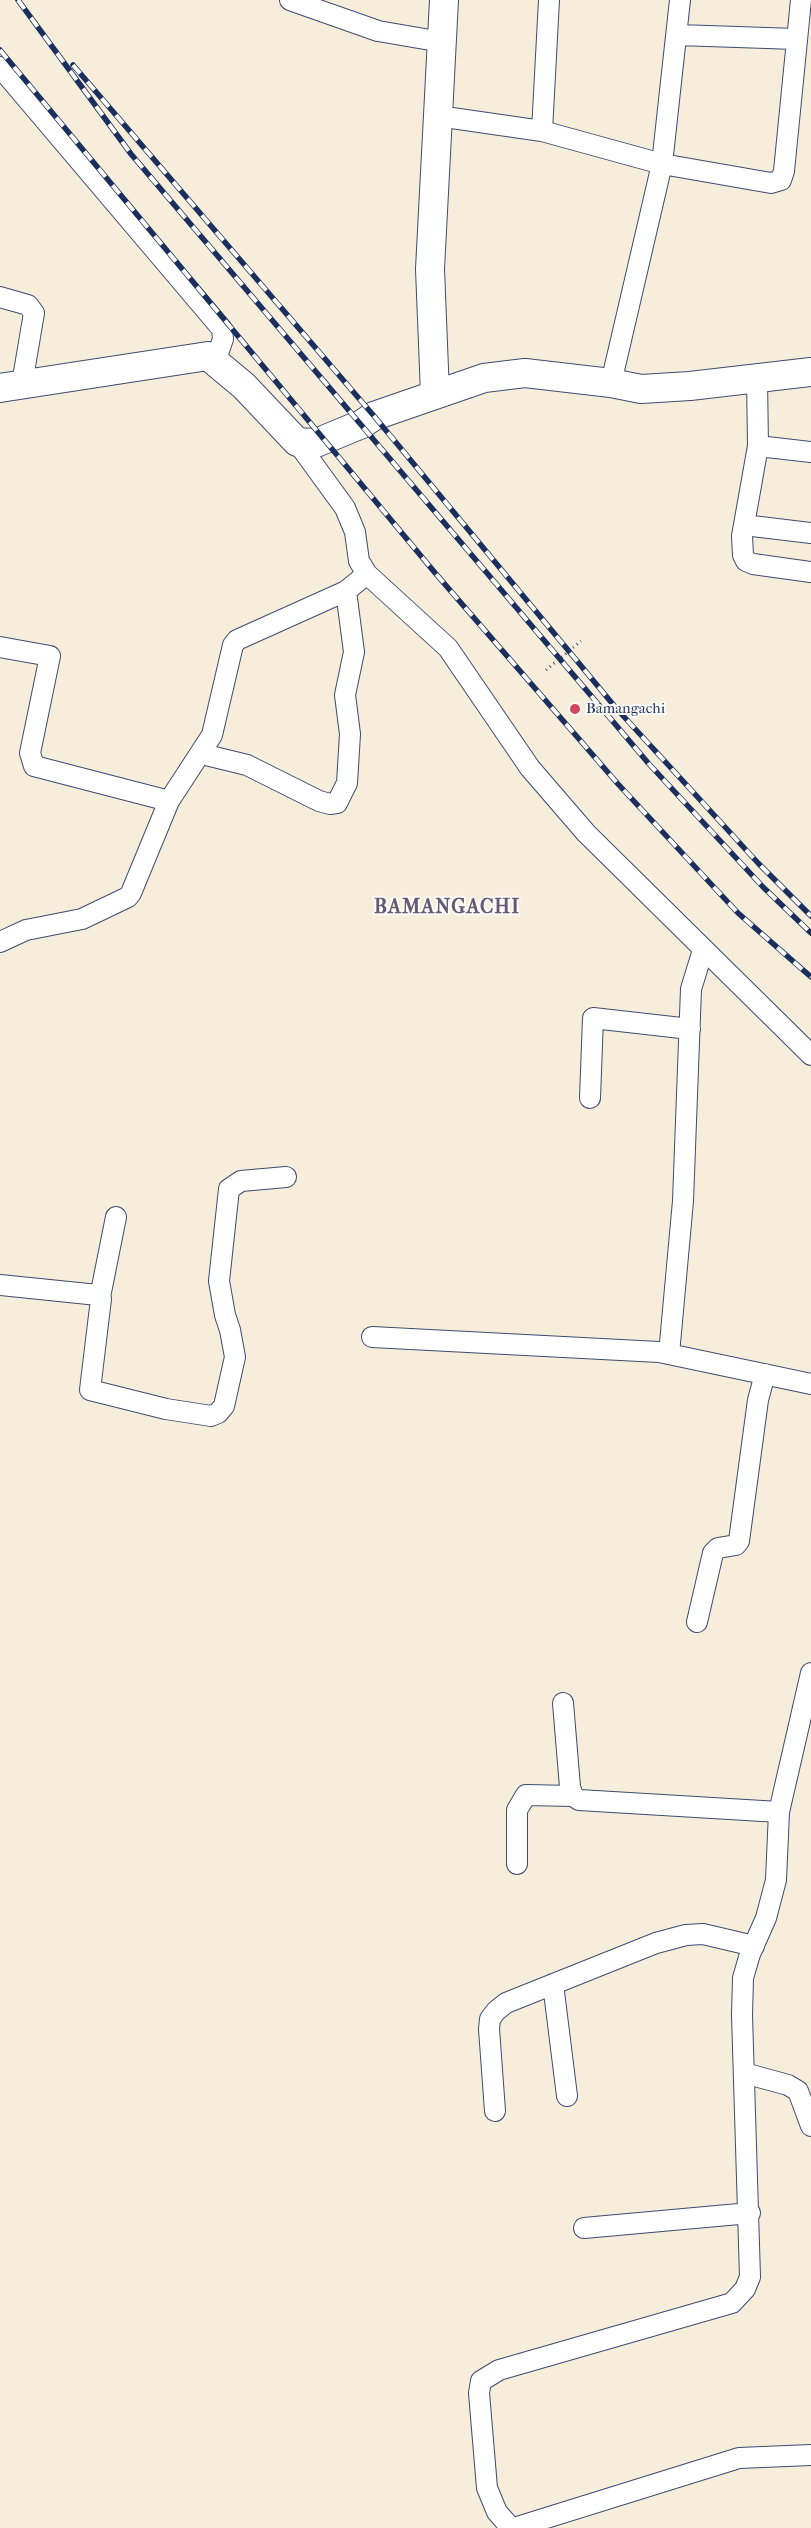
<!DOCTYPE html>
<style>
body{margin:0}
canvas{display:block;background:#f6edda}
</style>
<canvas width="811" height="2528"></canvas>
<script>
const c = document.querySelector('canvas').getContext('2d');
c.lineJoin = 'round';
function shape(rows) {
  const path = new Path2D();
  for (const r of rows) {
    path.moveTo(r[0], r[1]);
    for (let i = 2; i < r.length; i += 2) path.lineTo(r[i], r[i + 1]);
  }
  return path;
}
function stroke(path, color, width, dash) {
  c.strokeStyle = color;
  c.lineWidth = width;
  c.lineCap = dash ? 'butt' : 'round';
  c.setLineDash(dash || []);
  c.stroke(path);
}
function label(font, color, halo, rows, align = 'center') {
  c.font = font + ' "IM FELL French Canon",serif';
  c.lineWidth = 4;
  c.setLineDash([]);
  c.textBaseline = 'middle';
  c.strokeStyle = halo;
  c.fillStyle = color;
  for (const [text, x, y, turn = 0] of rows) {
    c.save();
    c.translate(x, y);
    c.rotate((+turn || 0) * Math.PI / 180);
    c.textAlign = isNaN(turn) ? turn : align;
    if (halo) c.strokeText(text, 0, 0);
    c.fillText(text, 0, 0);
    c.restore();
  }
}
const street = shape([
 [290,0,378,31,442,42],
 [678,35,796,39],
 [0,67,222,329,223,339,215,362],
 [438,116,542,131,662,164,771,183,781,180,784,171,801,0],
 [542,131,549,0],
 [0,297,28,305,34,313,22,384],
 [757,378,758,446,742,536,743,555,746,561,753,564,811,572],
 [611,383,662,164,680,0],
 [297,442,345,508,355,532,359,561,367,574,448,648,530,768,586,833,811,1055],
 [758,446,811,452],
 [744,525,811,533],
 [0,647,50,656,30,753,34,766,169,801],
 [202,754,247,765,319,801,330,804,337,803,347,783,350,734,345,695,354,652,346,591],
 [0,942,26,930,82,919,128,897,131,893,169,801,212,735,233,645,237,640,346,591,367,574],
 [590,1098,593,1018,690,1029],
 [0,1285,98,1295,101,1299,90,1390,166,1409,211,1416,218,1413,224,1406,235,1357,230,1330,225,1315,219,1281,229,1189,241,1181,286,1177],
 [100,1297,116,1217],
 [372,1337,659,1352,811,1384],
 [669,1354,683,1201,691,989,703,950],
 [697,1622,713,1553,718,1548,736,1545,739,1541,758,1400,765,1374],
 [563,1703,570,1787,573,1796,579,1800,779,1812],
 [517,1864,517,1810,526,1795,573,1796],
 [553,1984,567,2096],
 [744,2073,788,2085,798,2091,811,2126],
 [495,2111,489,2029,490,2019,496,2011,506,2003,656,1943,686,1935,703,1934,754,1946],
 [584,2228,750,2213],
 [511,2528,497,2512,487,2488,479,2393,481,2381,499,2370,732,2303,745,2289,750,2277,742,2015,743,1978,750,1954,766,1918,776,1880,779,1812,811,1673],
 [514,2528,739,2458,811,2455]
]);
const secondary = shape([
 [0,388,208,356,244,386,297,442,316,443,362,424,374,416,484,378,525,373,611,383,641,389,690,386,811,372],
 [435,394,430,269,444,0]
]);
stroke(street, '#3c4c71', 22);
stroke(secondary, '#3c4c71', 30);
stroke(street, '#fff', 20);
stroke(secondary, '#fff', 28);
const rail = shape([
 [18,0,131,154,464,546,649,764,763,887,811,933],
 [0,50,436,574,618,784,738,913,811,977],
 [73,65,374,416,616,708,758,863,811,916]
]);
stroke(rail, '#1b2f5e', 5.5);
stroke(rail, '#fdfcf7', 4, [11]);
stroke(shape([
 [546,670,581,641]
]), '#3c4c71', 3, [1, 4]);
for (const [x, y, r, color] of [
 [575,709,6,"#d1495b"]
]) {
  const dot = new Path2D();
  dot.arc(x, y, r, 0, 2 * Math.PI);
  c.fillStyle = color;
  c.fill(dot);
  stroke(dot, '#fdfcf7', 2);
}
label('15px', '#1b2f5e', '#fdfcf7', [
 ["Bamangachi",586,709]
], 'left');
c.letterSpacing = '1px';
label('bold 20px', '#665975', '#fdfcf7', [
 ["BAMANGACHI",447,908]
]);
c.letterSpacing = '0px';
</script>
